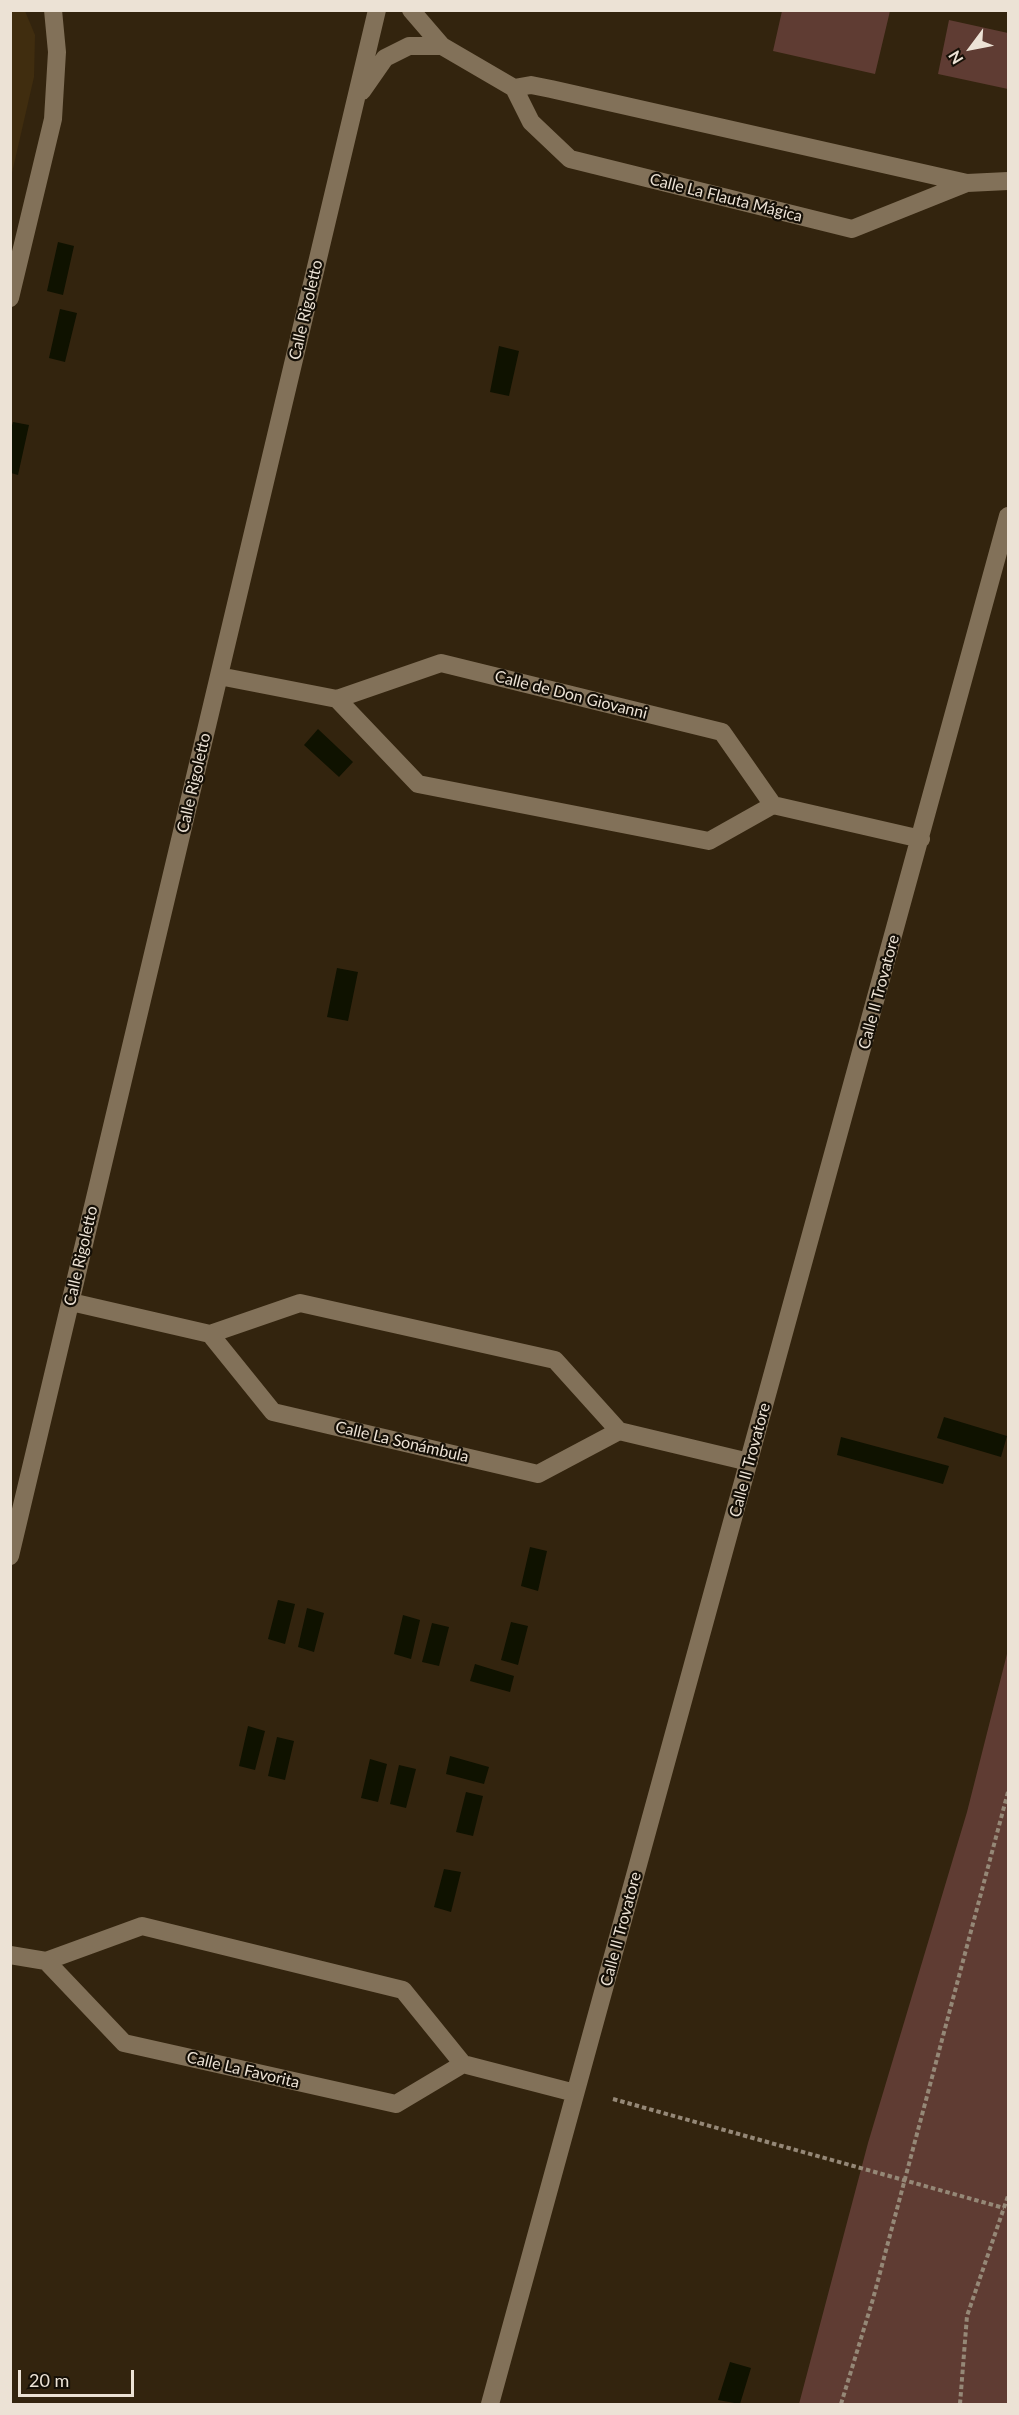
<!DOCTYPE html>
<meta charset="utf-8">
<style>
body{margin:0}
#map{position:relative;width:1019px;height:2415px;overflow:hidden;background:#33240e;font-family:Lato,sans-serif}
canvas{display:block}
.frame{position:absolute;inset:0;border:12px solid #ece2d5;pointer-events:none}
.north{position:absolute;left:941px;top:18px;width:60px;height:60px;-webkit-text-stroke:4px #150f06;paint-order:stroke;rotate:238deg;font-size:16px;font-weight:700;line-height:24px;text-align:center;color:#ece2d5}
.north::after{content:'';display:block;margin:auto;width:21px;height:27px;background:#ece2d5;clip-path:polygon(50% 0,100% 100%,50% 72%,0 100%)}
.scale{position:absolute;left:18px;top:2370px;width:116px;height:27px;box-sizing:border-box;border:3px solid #ece2d5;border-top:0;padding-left:8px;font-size:18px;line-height:21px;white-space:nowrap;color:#ece2d5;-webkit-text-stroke:4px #150f06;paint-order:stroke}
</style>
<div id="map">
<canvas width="1019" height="2415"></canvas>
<div class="frame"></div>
<div class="north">N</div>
<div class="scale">20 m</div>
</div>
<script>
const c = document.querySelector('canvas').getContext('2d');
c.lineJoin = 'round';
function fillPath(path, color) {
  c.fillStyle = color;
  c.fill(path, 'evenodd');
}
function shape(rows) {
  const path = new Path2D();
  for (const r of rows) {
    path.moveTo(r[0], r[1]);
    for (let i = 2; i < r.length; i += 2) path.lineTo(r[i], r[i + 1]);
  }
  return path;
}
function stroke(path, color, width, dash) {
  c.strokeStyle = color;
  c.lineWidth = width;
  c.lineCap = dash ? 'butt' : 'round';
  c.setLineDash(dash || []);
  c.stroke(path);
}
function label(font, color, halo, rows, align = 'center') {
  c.font = font + ' Lato,sans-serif';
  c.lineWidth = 4.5;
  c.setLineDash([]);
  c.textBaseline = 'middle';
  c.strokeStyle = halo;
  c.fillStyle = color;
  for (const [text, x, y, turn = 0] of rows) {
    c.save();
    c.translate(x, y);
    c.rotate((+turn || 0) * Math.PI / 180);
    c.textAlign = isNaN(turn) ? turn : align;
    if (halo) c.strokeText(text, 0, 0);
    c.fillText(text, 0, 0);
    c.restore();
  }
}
fillPath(shape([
 [11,10,25,11,35,35,34,77,11,177]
]), '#402d0f');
fillPath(shape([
 [782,11,890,11,875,74,773,51],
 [949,20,1008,33,1008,89,938,74],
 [1008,1650,1008,2404,799,2404,868,2143,967,1812]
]), '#5f3c33');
fillPath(shape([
 [58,242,74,246,63,295,47,291],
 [60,309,77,313,65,362,49,358],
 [499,346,519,351,509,396,490,392],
 [13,422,29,425,18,475,11,473,10,432],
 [318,729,353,762,339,777,304,745],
 [337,968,358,972,348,1021,327,1017],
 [944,1417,1007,1436,1001,1457,937,1438],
 [841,1437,949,1466,943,1484,837,1455],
 [530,1547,547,1551,538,1591,521,1586],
 [278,1600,295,1604,285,1644,268,1639],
 [307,1608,324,1613,314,1652,298,1647],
 [403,1615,420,1620,411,1659,394,1654],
 [511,1622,528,1626,518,1665,501,1660],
 [432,1623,449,1627,439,1666,422,1662],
 [475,1664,514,1676,510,1692,470,1681],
 [248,1726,265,1731,255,1770,239,1766],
 [277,1737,294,1741,285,1780,268,1776],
 [450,1756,489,1767,484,1784,446,1774],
 [370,1759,387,1764,378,1802,361,1798],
 [399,1765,416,1769,406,1808,390,1804],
 [466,1792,483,1796,473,1836,456,1832],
 [444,1869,461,1872,451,1912,434,1907],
 [730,2362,751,2368,740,2404,718,2400]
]), '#0f1200');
stroke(shape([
 [613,2099,1004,2208],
 [841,2404,873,2299,1008,1792],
 [960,2404,967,2316,1008,2196]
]), '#958877', 4, [4.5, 3]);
stroke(shape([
 [411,10,442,46,514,88,531,85,551,89,967,183,1008,181],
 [514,88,531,122,570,159,852,229,967,183],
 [362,91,385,58,409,46,442,46],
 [10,298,53,119,57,52,53,10],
 [219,676,337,699,441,663,722,732,773,805,921,839],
 [337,699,418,784,709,841,773,805],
 [71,1302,210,1334,300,1303,555,1360,619,1431,749,1462],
 [210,1334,273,1412,538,1474,619,1431],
 [10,1556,377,10],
 [10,1955,46,1961,142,1926,403,1990,463,2064,575,2093],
 [46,1961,124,2043,396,2104,463,2064],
 [490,2404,1008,516]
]), '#827159', 18);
label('16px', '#ece2d5', '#150f06', [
 ["Calle La Flauta Mágica",726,198,14],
 ["Calle Rigoletto",306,310,-77],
 ["Calle de Don Giovanni",571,695,14],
 ["Calle Rigoletto",194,783,-77],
 ["Calle Il Trovatore",879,992,-75],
 ["Calle Rigoletto",81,1256,-77],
 ["Calle La Sonámbula",402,1442,13],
 ["Calle Il Trovatore",750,1460,-75],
 ["Calle Il Trovatore",621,1929,-75],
 ["Calle La Favorita",243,2070,13]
]);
</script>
